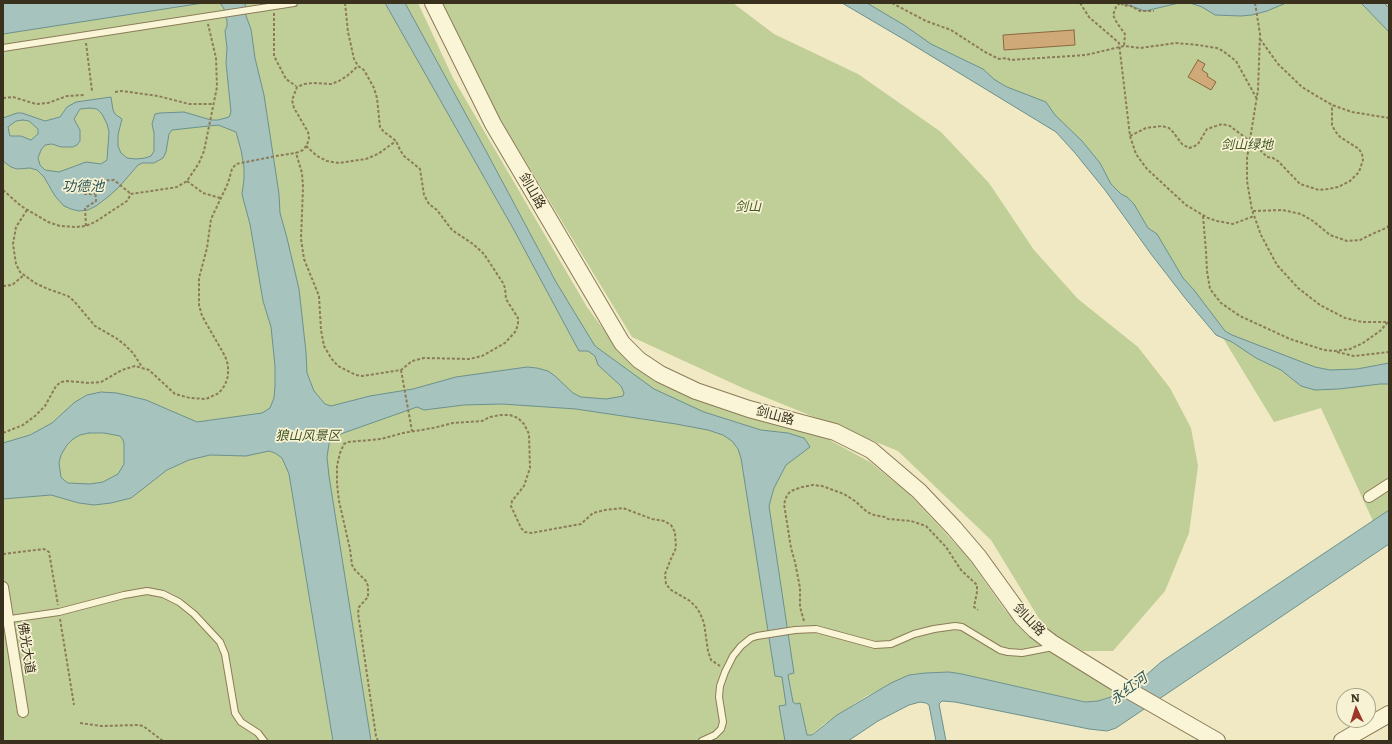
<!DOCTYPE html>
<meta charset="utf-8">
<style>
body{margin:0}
#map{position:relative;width:1392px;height:744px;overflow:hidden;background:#f0e9c3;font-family:Literata,serif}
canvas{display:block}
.frame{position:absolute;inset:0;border:4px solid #3a301e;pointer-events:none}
.north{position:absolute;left:1336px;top:688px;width:40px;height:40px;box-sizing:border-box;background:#f7f2d3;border:1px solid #aba48b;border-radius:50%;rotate:356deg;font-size:11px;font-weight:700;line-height:16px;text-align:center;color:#3a301e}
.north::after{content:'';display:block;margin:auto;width:14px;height:18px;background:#9d3727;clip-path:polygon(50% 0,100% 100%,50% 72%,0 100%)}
</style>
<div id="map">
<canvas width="1392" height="744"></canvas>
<div class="frame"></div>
<div class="north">N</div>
</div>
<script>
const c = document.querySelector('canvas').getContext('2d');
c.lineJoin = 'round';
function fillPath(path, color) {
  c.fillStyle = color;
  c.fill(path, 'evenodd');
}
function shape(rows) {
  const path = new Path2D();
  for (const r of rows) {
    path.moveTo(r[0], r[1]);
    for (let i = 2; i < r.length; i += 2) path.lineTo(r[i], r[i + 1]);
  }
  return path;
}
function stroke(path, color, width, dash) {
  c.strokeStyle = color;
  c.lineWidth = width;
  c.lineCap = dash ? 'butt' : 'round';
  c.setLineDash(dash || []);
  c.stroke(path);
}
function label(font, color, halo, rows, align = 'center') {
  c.font = font + ' Literata,"Noto Sans SC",serif';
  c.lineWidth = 3.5;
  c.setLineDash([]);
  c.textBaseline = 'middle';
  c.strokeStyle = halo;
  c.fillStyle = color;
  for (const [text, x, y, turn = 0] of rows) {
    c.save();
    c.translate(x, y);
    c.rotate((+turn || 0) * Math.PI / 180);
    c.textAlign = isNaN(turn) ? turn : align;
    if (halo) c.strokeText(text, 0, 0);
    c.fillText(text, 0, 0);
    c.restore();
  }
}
fillPath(shape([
 [3,3,418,3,453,78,587,307,615,345,641,369,820,435,870,462,908,493,966,555,1005,610,1042,646,1092,676,1117,695,1098,701,1085,702,962,674,949,672,925,673,909,675,865,697,824,724,804,741,3,741],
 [441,3,733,3,774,34,858,74,941,132,989,183,1034,250,1078,299,1138,347,1170,388,1191,428,1198,466,1189,533,1165,591,1113,651,1083,651,1046,630,991,540,898,451,745,389,632,337,498,116],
 [842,3,1389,3,1389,510,1373,521,1321,408,1274,422,1223,338,1216,335,1185,298,1151,254,1105,190,1075,153,1056,132,905,40]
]), '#c0cf97');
const water = shape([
 [3,3,203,3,3,34,3,3],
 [218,3,245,3,246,16,251,29,255,58,264,95,279,194,280,213,287,238,299,289,306,352,307,373,314,391,325,404,331,406,370,396,413,389,456,377,527,367,537,368,548,371,555,376,573,393,581,397,606,399,618,397,623,396,624,393,621,386,598,365,595,356,588,351,579,351,514,230,385,3,405,3,486,151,556,282,595,346,654,389,704,412,761,430,788,433,804,438,807,442,810,447,786,465,774,488,769,506,794,673,790,674,788,675,793,702,796,704,800,703,807,735,812,735,837,715,891,683,909,675,925,673,949,672,962,674,1085,702,1098,701,1117,695,1137,683,1161,662,1389,510,1389,544,1116,728,1107,731,1089,729,955,702,942,701,939,704,946,741,936,741,929,705,926,703,920,702,909,705,878,721,848,741,785,741,779,706,786,705,782,677,775,676,741,458,738,449,732,441,723,435,708,430,676,424,576,409,502,404,464,405,424,410,417,407,335,436,329,444,327,457,329,476,371,741,333,741,289,474,282,458,275,453,269,451,246,456,210,455,189,460,167,470,131,498,111,503,94,505,79,503,51,495,3,499,3,443,30,435,52,423,75,402,87,395,101,392,117,393,146,400,197,422,262,413,270,408,274,398,275,386,275,366,271,327,263,301,250,224,244,202,242,194,244,179,244,167,241,150,236,132,218,125,172,130,169,134,166,152,163,158,154,163,142,163,138,165,119,187,109,196,96,206,88,210,79,211,71,209,64,206,55,196,44,177,37,170,30,168,17,169,11,167,3,161,3,118,17,113,22,113,45,121,60,117,67,107,76,102,111,97,113,110,115,114,122,119,118,135,118,146,121,153,127,158,136,159,145,158,151,156,154,151,154,133,152,124,155,114,160,113,184,112,211,120,218,120,229,117,231,112,226,63,227,48,225,31,227,26,227,21,224,9,221,4,218,3],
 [90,108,97,109,102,114,107,124,109,132,107,160,101,164,86,162,59,172,45,170,40,165,38,158,41,150,45,145,52,144,61,147,73,147,77,145,80,141,80,130,74,119,80,109,90,108],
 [23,120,29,121,38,129,38,134,31,140,21,136,10,136,9,132,8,127,16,121,23,120],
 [89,433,104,433,120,436,123,440,124,444,124,464,118,474,103,482,90,484,68,483,64,480,61,477,59,463,61,455,67,445,73,439,80,435,89,433],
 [842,3,867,3,904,25,931,44,983,69,995,80,1007,87,1046,102,1055,115,1082,141,1100,163,1111,184,1121,194,1127,197,1134,204,1148,228,1157,234,1183,278,1194,290,1225,331,1232,335,1315,367,1330,370,1357,369,1389,363,1389,384,1380,384,1339,389,1315,390,1301,386,1281,370,1256,358,1232,342,1216,335,1185,298,1151,254,1105,190,1075,153,1056,132,905,40,842,3],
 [1122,3,1179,3,1145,11,1122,3],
 [1190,3,1286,3,1267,11,1252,15,1241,16,1215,15,1202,7,1190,3],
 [1361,3,1384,3,1389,8,1389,32,1361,3]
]);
fillPath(water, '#a6c3be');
stroke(water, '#6c918e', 1);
const building = shape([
 [1074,30,1075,45,1004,50,1003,35,1074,30],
 [1198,60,1205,64,1202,70,1208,74,1207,76,1216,82,1211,90,1188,77,1198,60]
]);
fillPath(building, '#cfa978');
stroke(building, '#8b683e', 1);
const service = shape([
 [3,48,294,3],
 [3,620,59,612,124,595,147,591,163,594,179,602,194,614,220,642,225,654,235,713,241,722,258,733,264,741],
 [702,741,715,735,721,729,723,722,719,697,720,686,725,672,733,656,741,646,751,638,757,636,795,630,816,629,875,645,891,644,914,634,934,629,955,626,962,627,1000,650,1008,652,1022,653,1053,647]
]);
const pedestrian = shape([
 [1369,497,1389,484],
 [3,587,23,712]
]);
const tertiary = shape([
 [433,3,493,124,622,343,639,360,660,374,696,391,749,409,835,432,871,450,919,491,954,528,978,556,1022,617,1035,630,1052,643,1123,687,1217,741],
 [1342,741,1389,714]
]);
stroke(service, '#8b7b59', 8);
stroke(pedestrian, '#8b7b59', 12);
stroke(tertiary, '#8b7b59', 18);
stroke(shape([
 [345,3,348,32,354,59,358,66,364,70,374,88,377,98,380,127,384,132,391,137,396,141,400,150,404,156,420,169,424,195,429,204,437,210,452,230,473,244,484,254,503,283,505,288,506,299,518,318,518,325,515,332,505,343,482,356,469,359,424,358,412,361,401,370,362,376,356,375,338,366,331,358,324,346,321,330,319,296,304,259,301,239,303,187,302,173,296,153,303,150,307,145,309,138,308,132,294,108,292,100,297,87,304,84,313,83,331,84,339,81,347,76,358,66],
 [892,3,926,21,951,30,985,52,999,59,1007,58,1010,60,1086,55,1124,46,1140,48,1176,43,1198,45,1217,48,1223,51,1236,61,1257,99],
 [1080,3,1089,17,1119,43,1130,136,1136,154,1141,161,1147,169,1186,205,1208,218,1217,221,1233,224,1254,216],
 [1120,3,1116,7,1113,15,1117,23,1125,34,1124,46],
 [1121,3,1124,6,1129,5,1140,11,1154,11],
 [1255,3,1260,34,1258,90,1247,158,1247,181,1252,210,1261,235,1277,265,1298,288,1320,305,1345,318,1362,322,1389,322],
 [274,13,274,56,286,79,296,86],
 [1260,39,1278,64,1302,87,1320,98,1332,105,1352,112,1389,118],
 [86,43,92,91],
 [115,92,122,91,158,96,189,104,214,104],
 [3,98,13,97,36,104,48,103,67,96,85,95],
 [1130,136,1146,128,1162,126,1169,128,1173,132,1182,144,1189,148,1193,147,1198,144,1207,129,1222,124,1230,126,1255,145,1267,157,1273,158,1278,161,1300,184,1319,190,1328,189,1338,187,1350,181,1359,172,1363,160,1362,154,1359,149,1340,137,1335,131,1332,125,1332,105],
 [306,146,317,156,327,161,339,163,366,159,378,154,396,141],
 [187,181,203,193,220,198],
 [3,190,21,206,48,222,60,226,76,227,86,226,95,222,127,201,131,194,171,188,177,187,187,181,199,163,204,151,217,87,216,58,208,24],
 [84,194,95,194],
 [27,210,16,227,13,244,16,264,20,272,35,283,48,289,68,296,74,301,95,326,116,338,125,345,133,353,142,367],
 [1253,211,1282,210,1301,214,1313,221,1330,235,1347,241,1360,240,1368,236,1388,227,1389,223],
 [1203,216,1206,251,1207,271,1210,289,1221,303,1240,316,1290,339,1324,350,1334,351,1350,349,1363,343,1380,331,1388,322],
 [86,226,85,208,96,201,95,186,99,181,114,180,131,194],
 [3,286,12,285,24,275],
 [1337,352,1354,356,1389,352],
 [401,370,412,431],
 [3,433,23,425,35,416,45,406,56,386,61,382,67,381,89,383,101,382,122,370,135,366,149,370,175,394,190,398,206,399,219,393,225,385,228,376,228,365,225,356,202,316,199,305,199,278,207,248,211,219,228,183,232,169,236,164,276,156,296,153],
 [3,554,44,549,49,552,58,605],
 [60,619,74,705],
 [804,621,800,607,800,588,795,562,791,548,784,504,787,495,791,491,802,487,813,485,822,486,844,494,855,501,867,512,874,515,885,517,888,519,911,521,926,526,946,547,961,570,977,585,977,592,974,607,978,610],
 [80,723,101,726,138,725,143,726,163,741],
 [378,741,376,736,358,613,359,607,368,597,368,586,366,581,355,570,352,565,350,549,339,501,337,484,337,466,340,453,344,444,348,442,381,439,403,433,433,428,453,423,482,421,490,417,501,415,510,415,518,418,524,424,529,434,530,468,524,486,512,501,511,506,521,528,525,532,531,533,581,524,593,513,605,510,623,508,652,519,664,521,671,525,675,532,676,548,670,561,665,574,666,584,671,590,690,601,696,607,700,613,704,623,708,651,711,660,720,666]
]), '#8b7b59', 2, [3, 2]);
stroke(service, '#faf5d7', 6);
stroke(pedestrian, '#faf5d7', 10);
stroke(tertiary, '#faf5d7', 16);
label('italic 13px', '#435824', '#f7f2d3', [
 ["剑山绿地",1247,145],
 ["剑山",748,207],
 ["狼山风景区",308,436]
]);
label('13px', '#3a301e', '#f7f2d3', [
 ["剑山路",532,191,60],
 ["剑山路",775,416,15],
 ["剑山路",1029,620,46],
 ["佛光大道",26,648,81]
]);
label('italic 14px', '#2c575b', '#f7f2d3', [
 ["功德池",83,187],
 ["永红河",1129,689,-36]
]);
</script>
